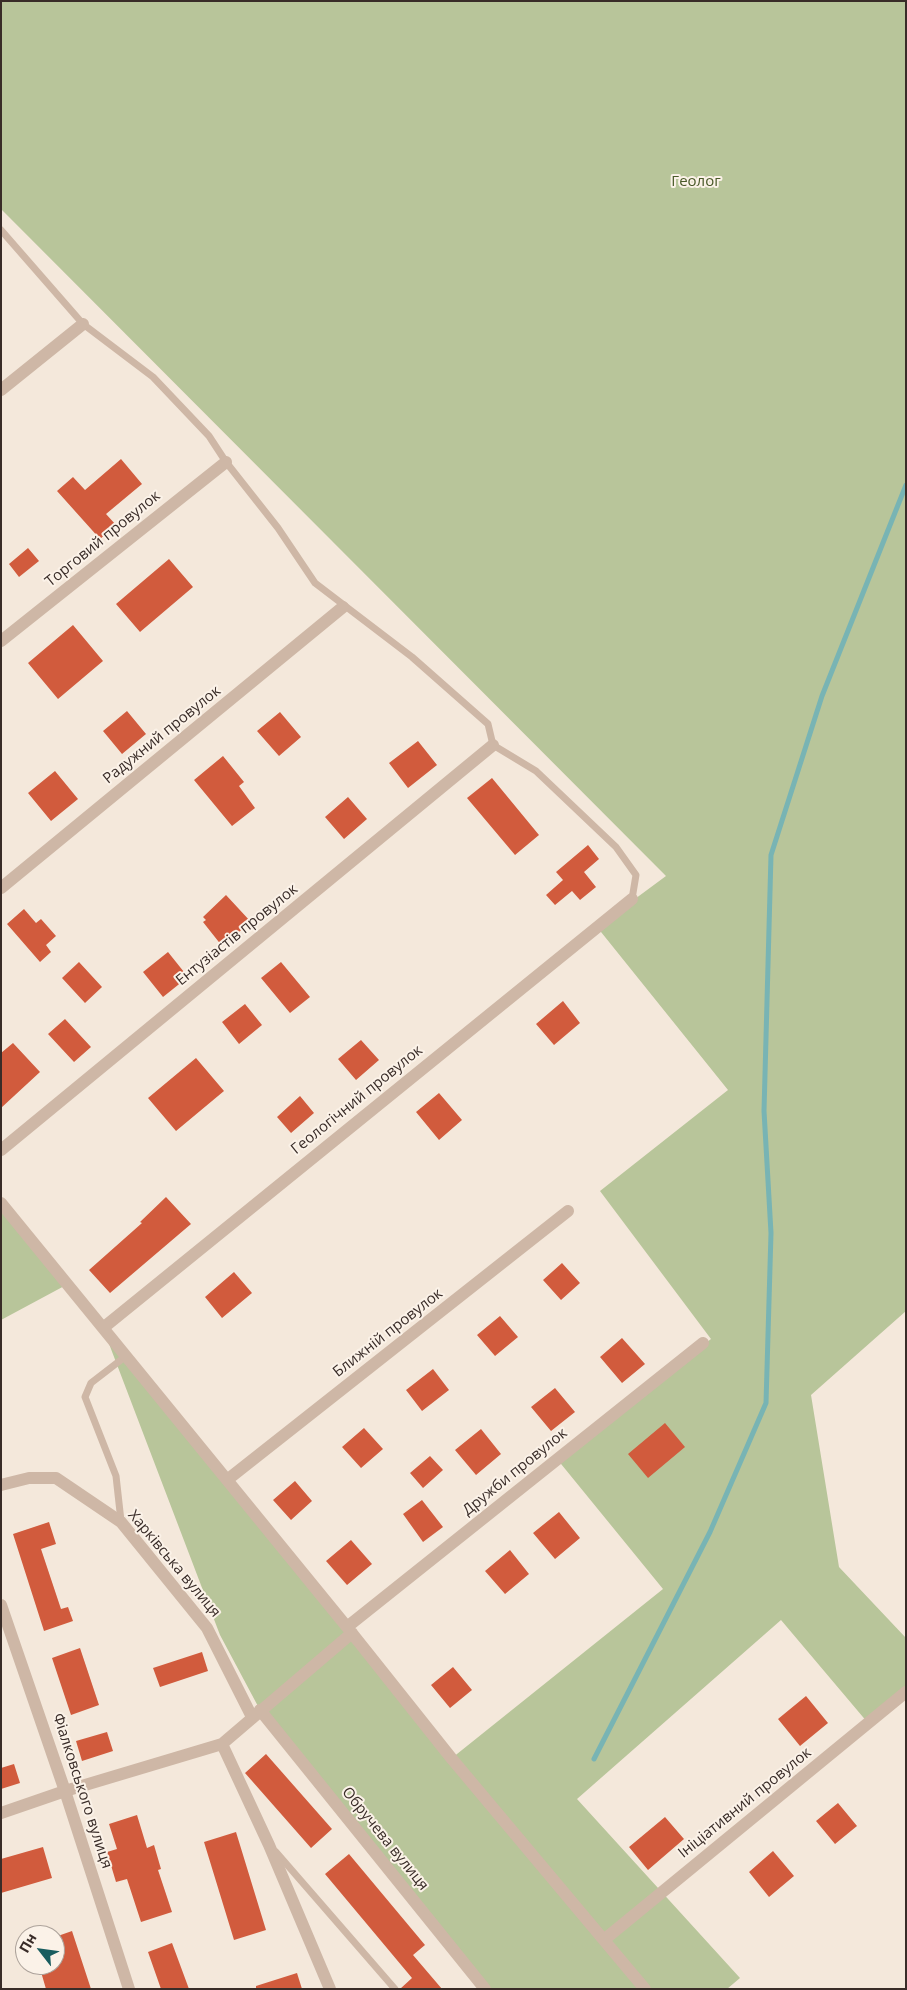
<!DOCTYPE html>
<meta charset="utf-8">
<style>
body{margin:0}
#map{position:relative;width:907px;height:1990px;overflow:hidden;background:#f4e8db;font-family:"Open Sans",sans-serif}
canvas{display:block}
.frame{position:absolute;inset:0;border:2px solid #392c28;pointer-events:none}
.north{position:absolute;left:15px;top:1925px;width:50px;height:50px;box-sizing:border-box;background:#fbf2e8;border:1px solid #ada39b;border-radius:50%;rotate:300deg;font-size:14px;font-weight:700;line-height:20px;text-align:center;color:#392c28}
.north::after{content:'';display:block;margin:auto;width:18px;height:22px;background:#195d5f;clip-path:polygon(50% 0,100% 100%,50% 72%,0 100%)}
</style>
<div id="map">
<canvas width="907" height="1990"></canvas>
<div class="frame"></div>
<div class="north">Пн</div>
</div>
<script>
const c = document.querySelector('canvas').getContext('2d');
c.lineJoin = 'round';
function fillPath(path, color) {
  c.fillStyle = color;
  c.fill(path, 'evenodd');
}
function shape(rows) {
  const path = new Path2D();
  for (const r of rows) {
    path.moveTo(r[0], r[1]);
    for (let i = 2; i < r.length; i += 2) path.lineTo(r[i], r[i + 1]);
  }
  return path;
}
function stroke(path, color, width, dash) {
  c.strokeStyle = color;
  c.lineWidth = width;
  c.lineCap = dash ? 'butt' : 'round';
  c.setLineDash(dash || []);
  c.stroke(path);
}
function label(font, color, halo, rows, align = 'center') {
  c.font = font + ' "Open Sans",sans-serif';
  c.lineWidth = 4;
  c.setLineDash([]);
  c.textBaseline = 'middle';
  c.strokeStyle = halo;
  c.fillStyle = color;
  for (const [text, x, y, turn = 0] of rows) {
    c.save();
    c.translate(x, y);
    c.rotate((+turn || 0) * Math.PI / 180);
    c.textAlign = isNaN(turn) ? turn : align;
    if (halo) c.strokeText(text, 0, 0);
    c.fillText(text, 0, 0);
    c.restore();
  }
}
fillPath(shape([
 [1,1,906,1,906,1311,811,1395,839,1567,906,1638,906,1692,868,1723,781,1620,577,1799,740,1978,727,1989,485,1989,260,1710,220,1635,103,1328,452,1758,663,1589,557,1459,711,1339,600,1191,728,1090,597,927,666,876,1,209],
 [1,1203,68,1284,1,1320]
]), '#b8c59a');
stroke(shape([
 [594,1759,710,1532,766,1403,771,1233,764,1111,771,855,822,696,906,485]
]), '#78b4b4', 5);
fillPath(shape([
 [121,459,142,484,106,514,116,525,100,539,57,491,73,477,85,490],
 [28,548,39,561,19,577,9,564],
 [169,559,193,587,140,632,116,604],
 [73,625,103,661,58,699,28,663],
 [127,711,146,734,122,754,103,731],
 [280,712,301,737,279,756,257,731],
 [418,741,437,765,408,788,389,763],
 [223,756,244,782,239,786,255,808,232,826,194,780],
 [55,771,78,799,51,821,28,793],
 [492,778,539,835,515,855,467,798],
 [348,797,367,819,344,839,325,817],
 [588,845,599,859,584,872,596,887,580,900,572,891,555,905,546,895,563,880,556,872],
 [226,895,251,922,222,946,203,922,206,920,203,917],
 [24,909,36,923,41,919,56,936,46,945,51,952,40,962,7,924],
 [168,952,188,977,163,997,143,972],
 [79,962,102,987,85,1003,62,978],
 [281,962,310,997,290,1013,261,978],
 [563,1001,580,1023,554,1045,536,1024],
 [245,1004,262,1025,239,1044,222,1022],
 [65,1019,91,1047,74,1062,48,1034],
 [361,1040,379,1060,356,1080,338,1059],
 [13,1043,40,1072,1,1108,1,1053],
 [196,1058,224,1091,176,1131,148,1098],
 [439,1093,462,1120,439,1140,416,1112],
 [300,1096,314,1113,291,1133,277,1117],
 [166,1197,191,1224,110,1293,89,1270,142,1223,140,1222],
 [562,1263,580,1283,561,1300,543,1280],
 [234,1272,252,1293,222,1318,205,1297],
 [500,1316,518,1337,495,1356,477,1335],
 [622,1338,645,1364,622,1383,600,1357],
 [433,1369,449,1390,422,1411,406,1390],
 [555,1388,575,1412,551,1431,531,1407],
 [665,1423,685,1447,648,1478,628,1454],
 [364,1428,383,1449,361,1468,342,1447],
 [481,1429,501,1454,476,1475,455,1450],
 [430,1456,443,1470,423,1488,410,1473],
 [295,1481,312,1501,291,1520,273,1500],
 [422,1500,443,1527,423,1542,403,1514],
 [559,1512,580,1538,555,1559,533,1533],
 [49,1522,56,1544,41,1549,61,1609,68,1607,73,1621,44,1631,13,1534],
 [351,1540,372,1564,347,1585,326,1561],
 [510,1550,529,1574,505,1594,485,1571],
 [80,1648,99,1705,71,1715,52,1658],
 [202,1652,208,1671,160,1687,153,1668],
 [453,1667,472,1690,450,1708,431,1685],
 [806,1696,828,1723,800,1746,778,1719],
 [107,1732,113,1751,82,1761,76,1741],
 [266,1754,332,1829,311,1848,245,1773],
 [14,1764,20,1783,1,1789,1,1768],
 [838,1803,857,1826,835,1844,816,1821],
 [137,1815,147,1848,154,1845,161,1869,158,1870,172,1912,141,1922,127,1879,116,1882,107,1852,117,1849,109,1824],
 [665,1817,684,1839,648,1870,629,1847],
 [236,1832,266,1930,234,1940,204,1842],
 [43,1847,52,1878,1,1893,1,1859],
 [773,1851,794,1876,769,1897,749,1872],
 [349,1854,425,1945,413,1955,442,1989,400,1989,412,1978,325,1874],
 [72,1931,91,1989,46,1989,39,1965,55,1965,55,1937],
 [172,1943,189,1989,161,1989,148,1952],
 [297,1973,302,1989,256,1989,256,1986]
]), '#d15b3d');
stroke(shape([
 [1,230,83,324,153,377,209,436,226,462,278,528,315,583,412,657,488,724,493,745,536,771,616,847,636,875,632,899],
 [121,1521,116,1476,85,1397,91,1383,126,1356],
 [276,1852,395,1989]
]), '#ceb7a6', 7);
stroke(shape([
 [1,390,83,324],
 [1,641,226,462],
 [1,888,343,607],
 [1,1150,493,745],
 [1,1203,347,1627,452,1759,645,1989],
 [103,1328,632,899],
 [227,1480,568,1211],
 [1,1485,29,1478,56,1478,121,1522,207,1628,252,1717],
 [1,1605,65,1791,129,1989],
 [347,1627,703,1343],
 [260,1710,485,1989],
 [222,1744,269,1845,330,1989],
 [1,1813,65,1791,222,1744,352,1633],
 [605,1939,906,1692]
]), '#ceb7a6', 12);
label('15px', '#4a5a29', '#fbf2e8', [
 ["Геолог",696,182]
]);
label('15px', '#392c28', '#fbf2e8', [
 ["Торговий провулок",103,539,-39],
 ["Радужний провулок",162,735,-39],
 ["Ентузіастів провулок",237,935,-39],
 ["Геологічний провулок",357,1100,-39],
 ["Ближній провулок",388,1333,-38],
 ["Дружби провулок",515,1472,-39],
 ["Харківська вулиця",174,1564,50],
 ["Фіалковського вулиця",82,1791,72],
 ["Ініціативний провулок",745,1803,-39],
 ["Обручева вулиця",385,1839,51]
]);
</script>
